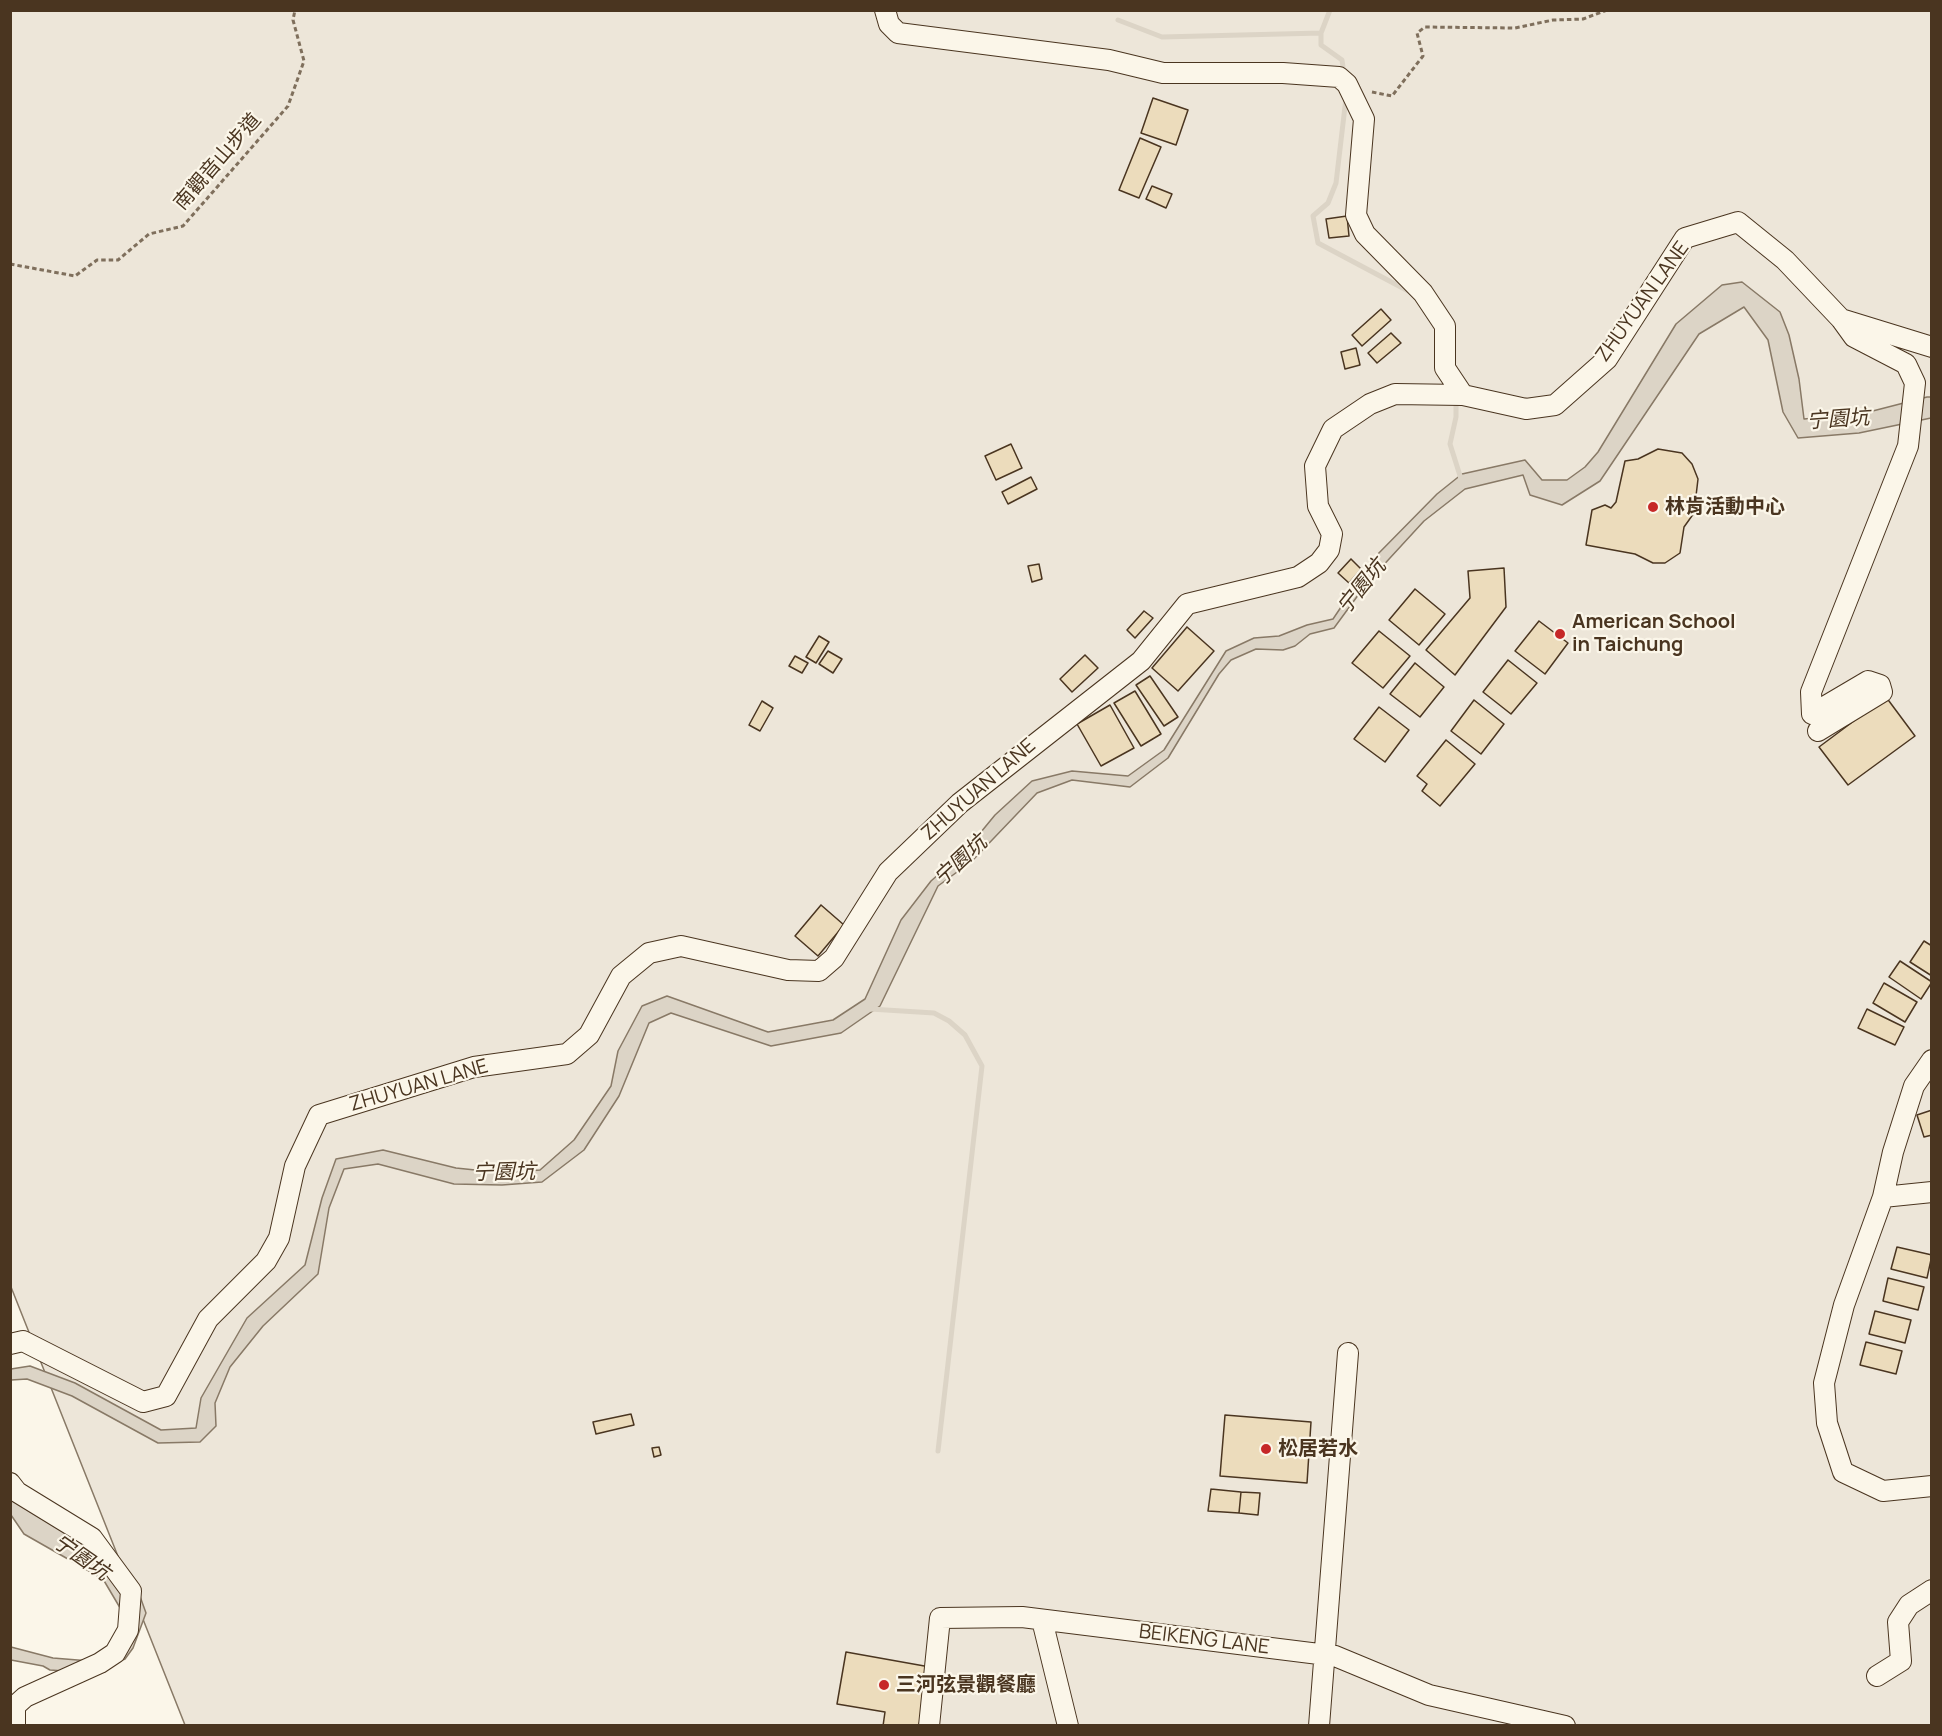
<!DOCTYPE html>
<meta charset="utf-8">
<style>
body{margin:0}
#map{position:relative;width:1942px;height:1736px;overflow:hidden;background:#fbf6e9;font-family:Manrope,sans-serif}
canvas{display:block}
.frame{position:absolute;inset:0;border:12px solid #4a3520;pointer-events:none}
</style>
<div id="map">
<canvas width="1942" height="1736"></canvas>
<div class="frame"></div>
</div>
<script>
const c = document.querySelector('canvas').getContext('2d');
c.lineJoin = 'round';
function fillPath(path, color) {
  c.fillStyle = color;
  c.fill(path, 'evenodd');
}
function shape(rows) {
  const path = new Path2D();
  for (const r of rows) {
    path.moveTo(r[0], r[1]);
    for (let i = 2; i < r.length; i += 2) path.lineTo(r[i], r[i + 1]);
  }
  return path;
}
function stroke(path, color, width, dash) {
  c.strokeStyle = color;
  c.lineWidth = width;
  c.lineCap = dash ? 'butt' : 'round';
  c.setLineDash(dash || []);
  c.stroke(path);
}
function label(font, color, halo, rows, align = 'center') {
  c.font = font + ' Manrope,"Noto Sans TC",sans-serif';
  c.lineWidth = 4.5;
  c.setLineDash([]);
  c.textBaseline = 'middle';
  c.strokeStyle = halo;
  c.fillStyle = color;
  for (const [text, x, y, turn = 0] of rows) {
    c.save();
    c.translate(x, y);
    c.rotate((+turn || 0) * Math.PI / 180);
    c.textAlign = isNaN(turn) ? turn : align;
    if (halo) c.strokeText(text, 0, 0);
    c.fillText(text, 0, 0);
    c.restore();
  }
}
const green = shape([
 [11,11,1931,11,1931,1725,185,1725,11,1287,11,11]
]);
fillPath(green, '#ede6d9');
stroke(green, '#887966', 1.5);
const water = shape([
 [1742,282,1780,312,1789,335,1799,379,1804,419,1861,414,1927,397,1931,397,1931,418,1859,433,1798,438,1783,412,1768,340,1744,307,1699,334,1600,481,1562,505,1530,495,1523,475,1465,489,1424,521,1367,583,1334,628,1310,634,1295,646,1283,650,1256,649,1231,660,1219,674,1168,758,1130,787,1072,780,1037,793,972,861,938,886,880,1006,841,1033,771,1046,671,1013,649,1023,619,1096,584,1150,542,1182,502,1185,454,1184,378,1164,344,1169,329,1208,318,1274,263,1326,230,1367,215,1403,216,1426,200,1442,158,1443,72,1396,27,1379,11,1380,11,1369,30,1366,75,1383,161,1430,196,1428,201,1398,247,1318,305,1265,322,1198,336,1159,383,1150,456,1168,504,1173,540,1170,574,1140,611,1086,618,1051,642,1006,667,996,768,1032,833,1020,865,999,901,920,931,881,967,849,995,815,1032,781,1072,771,1128,776,1164,750,1226,651,1254,638,1279,636,1307,625,1333,619,1374,558,1437,494,1462,474,1525,460,1542,480,1567,480,1585,467,1598,452,1676,324,1722,285,1742,282],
 [10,1490,133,1577,146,1613,133,1648,125,1659,92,1673,50,1670,43,1666,11,1660,11,1647,53,1658,90,1661,109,1651,129,1623,103,1579,24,1534,11,1515,10,1490]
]);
fillPath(water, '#dcd4c6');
stroke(water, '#887966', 1.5);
stroke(shape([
 [1330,10,1321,33,1321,45,1342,60,1344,74],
 [1118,20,1162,37,1321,33],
 [1346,98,1336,183,1328,203,1313,216,1318,243,1412,293],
 [1456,398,1456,417,1450,444,1462,482],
 [870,1009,934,1013,949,1021,965,1035,982,1066,938,1451]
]), '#dcd4c6', 5);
const building = shape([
 [1153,98,1188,110,1176,145,1141,133,1153,98],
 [1140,138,1161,147,1139,198,1119,190,1140,138],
 [1152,186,1172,194,1166,208,1146,199,1152,186],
 [1347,216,1349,236,1329,238,1326,219,1347,216],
 [1381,309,1391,320,1362,346,1352,335,1381,309],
 [1391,333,1401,343,1377,363,1368,353,1391,333],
 [1356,348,1360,365,1345,369,1341,352,1356,348],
 [1011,444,1022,468,996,480,985,456,1011,444],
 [1658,449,1682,453,1692,464,1698,479,1694,513,1684,527,1680,553,1665,563,1653,563,1635,554,1586,545,1592,510,1605,505,1611,508,1616,502,1625,461,1638,459,1658,449],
 [1031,477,1037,489,1008,504,1002,492,1031,477],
 [1351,559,1361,569,1349,583,1338,573,1351,559],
 [1039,564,1042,579,1032,582,1028,566,1039,564],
 [1504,568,1506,607,1455,675,1426,650,1470,598,1468,571,1504,568],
 [1415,589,1445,614,1419,645,1389,620,1415,589],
 [1144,611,1153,618,1135,638,1127,630,1144,611],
 [1539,621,1568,643,1545,674,1515,651,1539,621],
 [1187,627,1214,651,1178,691,1152,668,1187,627],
 [1379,631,1410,656,1383,688,1352,663,1379,631],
 [819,636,829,642,816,663,806,657,819,636],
 [828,651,842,659,833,673,819,664,828,651],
 [1085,655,1098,668,1072,692,1060,679,1085,655],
 [795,656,808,663,802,673,789,666,795,656],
 [1508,660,1537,683,1511,714,1483,692,1508,660],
 [1415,663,1444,687,1420,717,1390,694,1415,663],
 [1150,676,1178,717,1164,726,1136,685,1150,676],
 [1135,691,1161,734,1141,746,1114,703,1135,691],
 [1886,697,1915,736,1848,785,1819,747,1886,697],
 [1474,700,1504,724,1481,754,1451,731,1474,700],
 [762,701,773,708,760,731,749,725,762,701],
 [1110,705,1134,748,1101,766,1077,724,1110,705],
 [1379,707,1409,730,1385,762,1354,739,1379,707],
 [1446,740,1475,764,1440,806,1422,791,1427,784,1417,776,1446,740],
 [821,905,844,925,818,956,795,936,821,905],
 [1924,941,1932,946,1932,976,1910,962,1924,941],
 [1900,961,1932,982,1921,999,1889,977,1900,961],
 [1884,983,1917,1002,1905,1022,1873,1003,1884,983],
 [1867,1009,1904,1027,1895,1045,1858,1028,1867,1009],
 [1932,1110,1932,1135,1924,1137,1917,1115,1932,1110],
 [1897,1247,1932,1255,1927,1278,1891,1269,1897,1247],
 [1888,1278,1924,1287,1918,1310,1883,1301,1888,1278],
 [1875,1311,1911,1320,1905,1343,1869,1334,1875,1311],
 [1866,1342,1902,1351,1896,1374,1860,1365,1866,1342],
 [631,1414,634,1425,596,1434,593,1422,631,1414],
 [1225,1415,1311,1422,1307,1483,1220,1476,1225,1415],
 [659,1447,661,1455,654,1457,652,1448,659,1447],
 [1211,1489,1241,1492,1239,1513,1208,1511,1211,1489],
 [1241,1492,1260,1493,1258,1515,1239,1513,1241,1492],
 [846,1652,930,1667,919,1726,883,1726,885,1712,837,1704,846,1652]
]);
fillPath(building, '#ecdcbc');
stroke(building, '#4a3520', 1.5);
const minor = shape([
 [885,10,889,24,898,33,1109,60,1163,73,1283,73,1339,77,1347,84,1364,119,1356,215,1365,234,1423,293,1445,326,1445,368,1463,395],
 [1818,731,1882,692,1880,685,1868,681,1812,714,1811,692,1908,446,1915,383,1906,364,1854,337,1841,319],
 [1932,1060,1914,1086,1893,1152,1883,1197,1844,1305,1824,1383,1827,1423,1843,1472,1883,1491,1932,1486],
 [1883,1197,1932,1192],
 [10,1344,23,1341,143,1402,166,1396,208,1319,266,1261,279,1238,295,1166,319,1115,474,1067,567,1054,589,1035,621,976,649,953,681,946,788,970,819,971,834,958,888,872,960,803,1141,661,1187,604,1298,577,1319,563,1329,550,1332,534,1318,506,1315,466,1333,429,1370,404,1395,394,1463,395,1526,409,1555,405,1607,359,1685,238,1738,222,1785,260,1841,319,1932,347],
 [10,1483,17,1492,92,1538,131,1591,128,1630,115,1653,100,1663,25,1697,15,1706,15,1726],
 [1042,1620,1068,1726],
 [1877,1676,1901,1661,1898,1622,1909,1605,1932,1590],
 [929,1726,940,1618,1022,1617,1335,1656,1429,1695,1565,1726],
 [1319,1726,1348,1353]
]);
stroke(minor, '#4a3520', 22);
stroke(shape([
 [1372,92,1392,96,1423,56,1417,33,1425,27,1515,28,1553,20,1583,19,1607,10],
 [10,264,75,276,97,260,118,260,149,234,183,226,288,106,304,61,293,20,295,10]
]), '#7f6f5c', 3, [4.5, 3]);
stroke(minor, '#fbf6e9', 20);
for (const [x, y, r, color] of [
 [1653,507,6,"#c62828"],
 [1560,634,6,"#c62828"],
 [1266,1449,6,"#c62828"],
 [884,1685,6,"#c62828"]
]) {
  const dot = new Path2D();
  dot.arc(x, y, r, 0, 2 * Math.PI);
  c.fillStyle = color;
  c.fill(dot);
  stroke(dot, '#fbf6e9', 2);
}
label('20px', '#4a3520', '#fbf6e9', [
 ["南觀音山步道",218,162,-49],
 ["ZHUYUAN LANE",1643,302,-54],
 ["ZHUYUAN LANE",979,790,-41],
 ["ZHUYUAN LANE",419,1086,-16],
 ["BEIKENG LANE",1204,1640,7]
]);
label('bold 20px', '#4a3520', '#fbf6e9', [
 ["林肯活動中心",1665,507],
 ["American School",1572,622],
 ["in Taichung",1572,645],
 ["松居若水",1278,1449],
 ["三河弦景觀餐廳",896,1685]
], 'left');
label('italic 21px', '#4a3520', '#fbf6e9', [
 ["宁園坑",1838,420,-4],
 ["宁園坑",1362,587,-51],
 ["宁園坑",961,861,-43],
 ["宁園坑",504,1173,-1],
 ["宁園坑",81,1558,35]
]);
</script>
